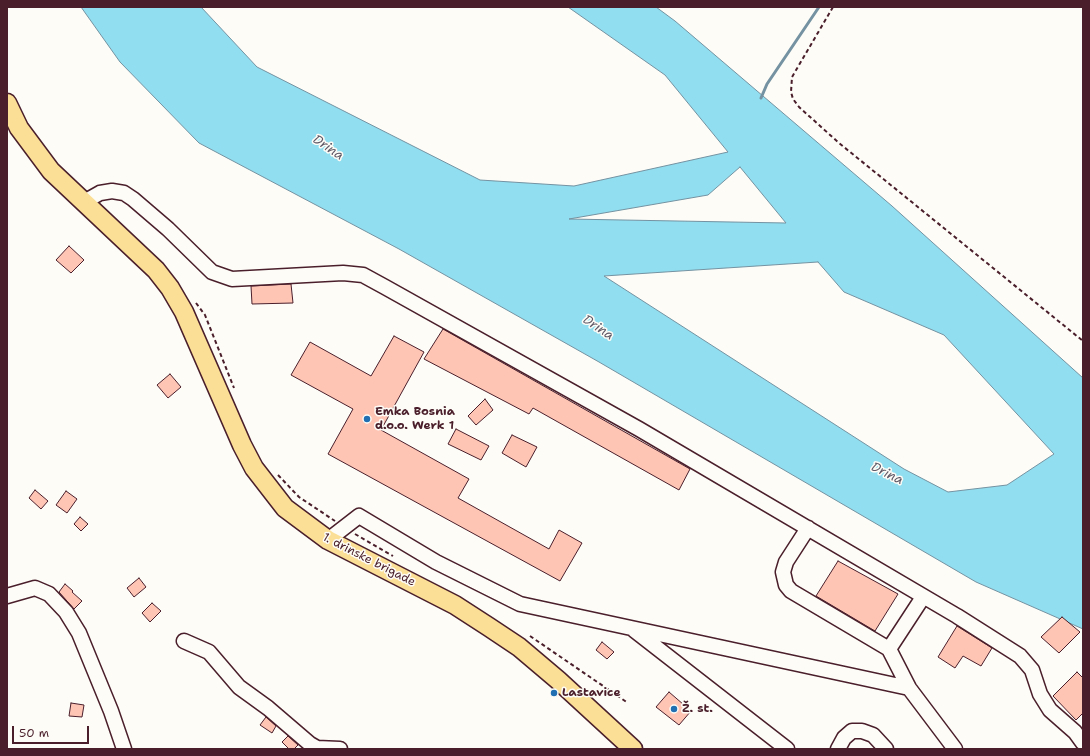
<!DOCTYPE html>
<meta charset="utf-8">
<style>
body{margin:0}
#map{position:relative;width:1090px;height:756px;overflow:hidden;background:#fdfcf7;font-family:"Shantell Sans",sans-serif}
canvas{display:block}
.frame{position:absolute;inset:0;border:8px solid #4a1f2b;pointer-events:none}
.scale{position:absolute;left:12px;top:726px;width:77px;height:18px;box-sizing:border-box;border:2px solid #4a1f2b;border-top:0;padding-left:5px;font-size:12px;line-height:14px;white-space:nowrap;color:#4a1f2b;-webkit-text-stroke:3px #fdfcf7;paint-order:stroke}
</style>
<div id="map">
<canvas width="1090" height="756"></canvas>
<div class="frame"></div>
<div class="scale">50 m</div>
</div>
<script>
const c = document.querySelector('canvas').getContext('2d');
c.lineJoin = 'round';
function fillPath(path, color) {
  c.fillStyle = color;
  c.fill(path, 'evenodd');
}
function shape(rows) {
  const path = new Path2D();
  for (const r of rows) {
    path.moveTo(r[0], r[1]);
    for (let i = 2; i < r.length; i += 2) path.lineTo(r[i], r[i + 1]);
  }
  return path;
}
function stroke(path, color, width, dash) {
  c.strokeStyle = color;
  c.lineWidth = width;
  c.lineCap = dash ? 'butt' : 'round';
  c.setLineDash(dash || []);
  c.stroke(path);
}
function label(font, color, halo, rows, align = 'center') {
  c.font = font + ' "Shantell Sans",sans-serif';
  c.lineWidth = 3;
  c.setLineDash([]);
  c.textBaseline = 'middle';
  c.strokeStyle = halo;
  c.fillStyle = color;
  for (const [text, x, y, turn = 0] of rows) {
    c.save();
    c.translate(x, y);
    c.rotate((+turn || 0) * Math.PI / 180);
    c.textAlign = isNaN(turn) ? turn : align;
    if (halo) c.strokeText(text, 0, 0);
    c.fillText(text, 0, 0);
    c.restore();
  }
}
const water = shape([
 [81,7,201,7,257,67,480,180,574,186,728,152,665,75,568,7,656,7,675,21,892,206,1083,378,1083,629,976,582,599,362,399,249,199,143,120,62,81,7],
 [740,167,786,223,569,219,708,195,740,167],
 [818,262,844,292,944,335,1054,454,1007,485,948,492,904,469,604,276,818,262]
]);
fillPath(water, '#90deef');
stroke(water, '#7492a1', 1);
stroke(shape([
 [761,98,767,84,819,7]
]), '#7492a1', 3);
const building = shape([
 [69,246,84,260,71,273,56,260,69,246],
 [291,284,293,303,252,304,251,286,291,284],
 [443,329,690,469,679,490,533,408,529,414,424,359,443,329],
 [394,336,424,352,381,430,469,479,458,498,549,549,559,530,582,543,560,581,328,454,353,409,291,375,310,342,371,376,394,336],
 [170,374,181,387,168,398,157,385,170,374],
 [485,399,493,410,476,425,468,416,485,399],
 [456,429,489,446,481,460,448,444,456,429],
 [512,435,537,447,526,467,502,453,512,435],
 [35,490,48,501,41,509,29,498,35,490],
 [66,491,77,499,67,513,56,505,66,491],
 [80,517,88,524,81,531,74,524,80,517],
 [838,561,898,594,875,631,816,596,838,561],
 [139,578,146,587,134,597,127,588,139,578],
 [65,584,73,591,72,592,82,601,74,609,59,592,65,584],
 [152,603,161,611,150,622,142,613,152,603],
 [1062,617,1080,632,1059,653,1041,637,1062,617],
 [957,626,992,648,981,666,963,656,955,668,938,657,957,626],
 [602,642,614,652,607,659,596,650,602,642],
 [1077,672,1083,678,1083,713,1076,720,1053,696,1077,672],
 [669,692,691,711,679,725,656,707,669,692],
 [71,703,84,705,82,717,69,716,71,703],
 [266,717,276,726,272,733,260,725,266,717],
 [288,736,298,745,294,749,289,749,282,742,288,736]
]);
fillPath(building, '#fec5b5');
stroke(building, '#4a1f2b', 1);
const minor = shape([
 [84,202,100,193,112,191,124,193,133,199,168,229,212,272,232,279,343,273,363,275,385,287,639,429,957,616,1020,656,1032,670,1040,694,1050,710,1075,732,1083,743],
 [808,528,786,562,783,572,786,585,791,591,889,649,909,688,955,749],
 [328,540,359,516,436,562,520,604,909,688],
 [7,596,35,588,49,594,66,612,79,633,111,711,124,749],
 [634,630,787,749],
 [184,641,209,652,239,687,268,708,310,744,317,748,340,749],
 [889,649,923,597],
 [838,749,844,738,852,731,862,731,873,735,886,749]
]);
const major = shape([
 [7,103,19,128,51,171,156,270,170,288,184,312,242,445,254,468,285,508,328,540,455,605,489,627,519,647,558,680,633,749]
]);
stroke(minor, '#4a1f2b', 17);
stroke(major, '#4a1f2b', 21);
stroke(shape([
 [833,7,792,77,791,92,793,99,799,107,839,143,1083,341],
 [196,303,205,315,234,388],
 [278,475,299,497,335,521],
 [355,534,393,556],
 [530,636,628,703]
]), '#4a1f2b', 2, [4, 3]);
stroke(minor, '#fdfcf7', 14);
stroke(major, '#fbdf96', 18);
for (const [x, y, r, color] of [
 [367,419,4,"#1f6fb2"],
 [554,693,4,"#1f6fb2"],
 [674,709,4,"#1f6fb2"]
]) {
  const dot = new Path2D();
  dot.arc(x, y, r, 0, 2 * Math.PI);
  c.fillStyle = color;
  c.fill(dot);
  stroke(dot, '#fdfcf7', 1.5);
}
label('bold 12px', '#4a1f2b', '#fdfcf7', [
 ["Emka Bosnia",375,412],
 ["d.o.o. Werk 1",375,426],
 ["Lastavice",562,693],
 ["Ž. st.",682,709]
], 'left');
label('12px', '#4a1f2b', '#fdfcf7', [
 ["1. drinske brigade",369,560,27]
]);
label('italic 13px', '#5f5866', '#fdfcf7', [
 ["Drina",328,148,34],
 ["Drina",598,328,33],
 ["Drina",887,474,26]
]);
</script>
